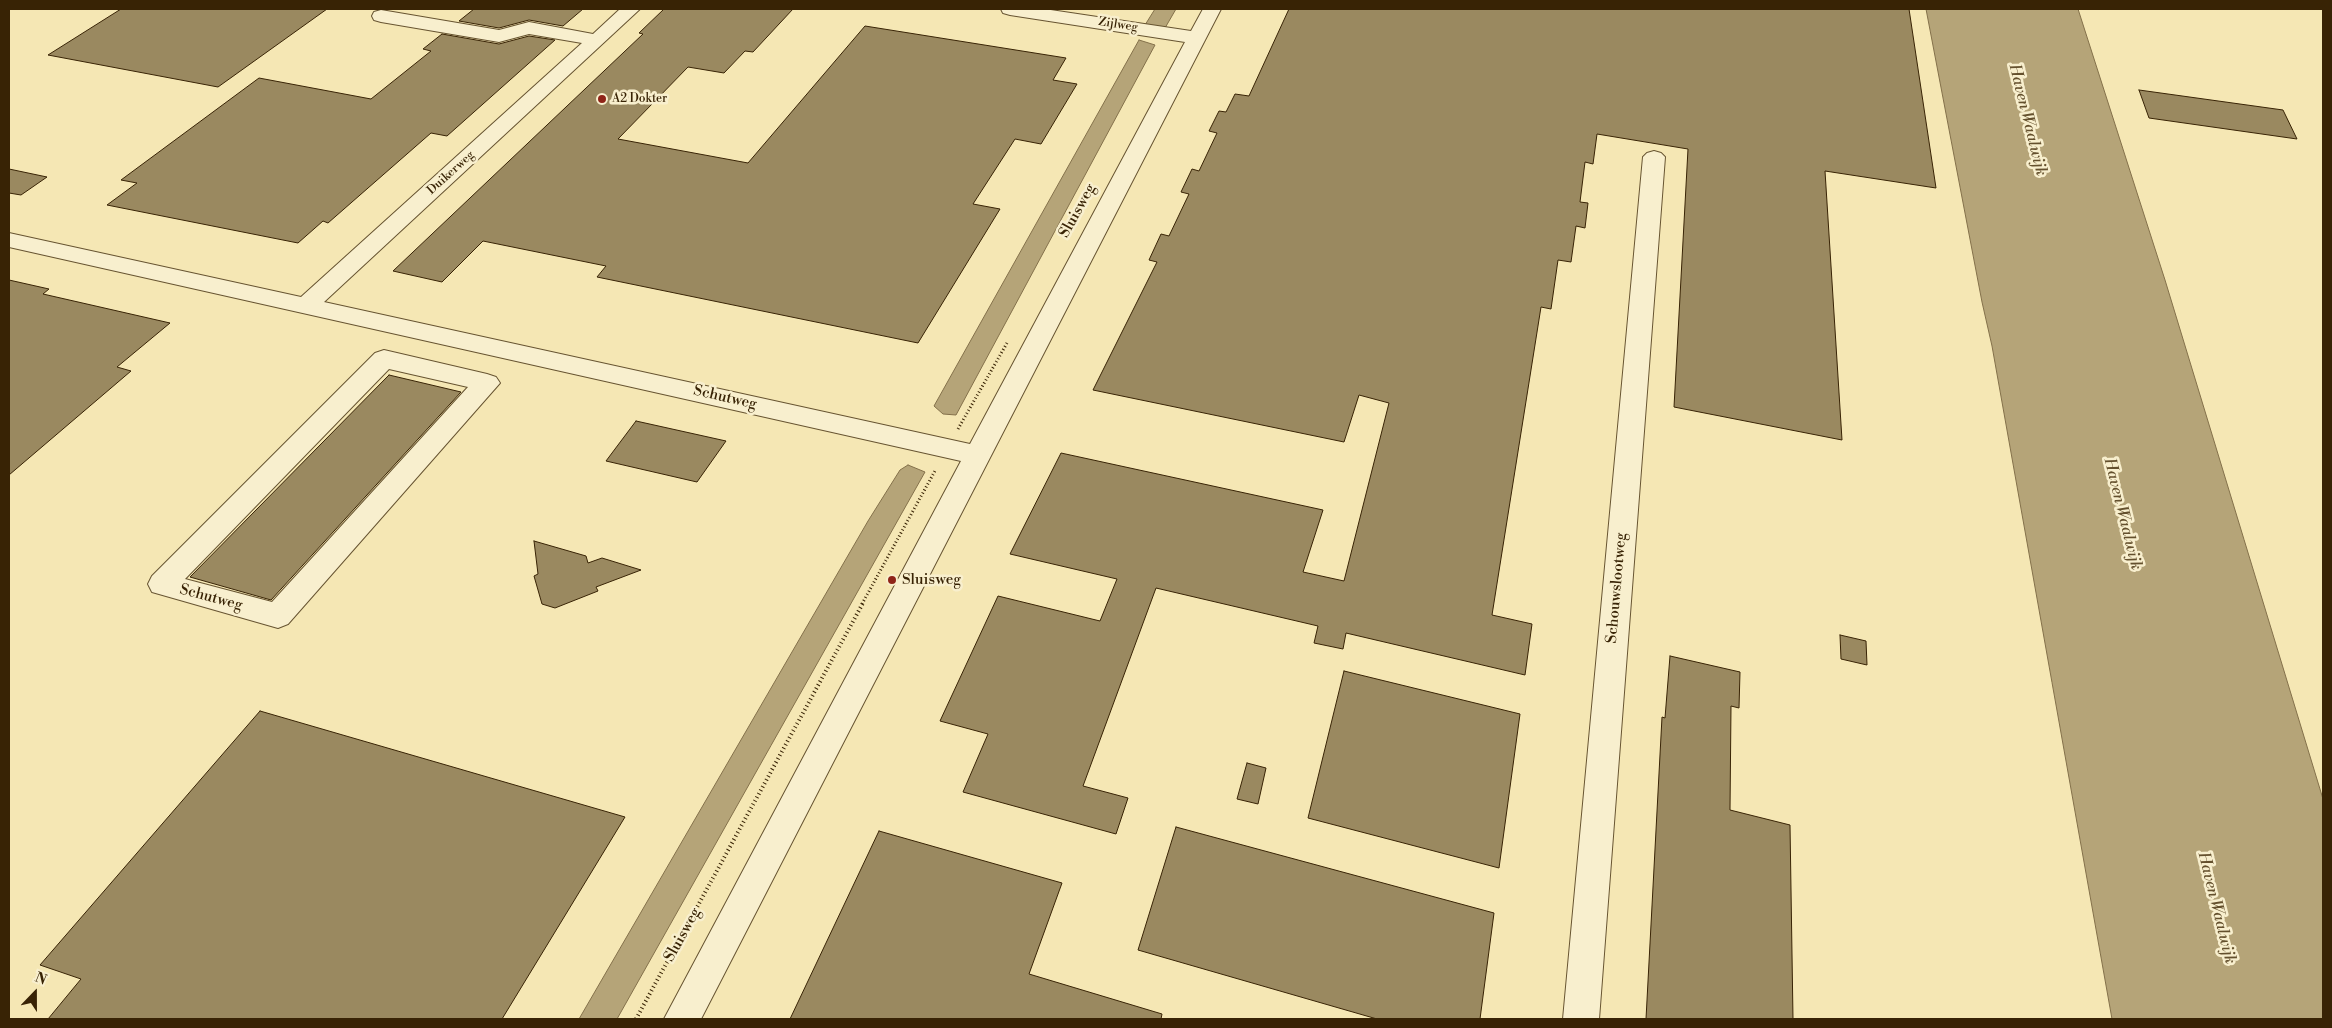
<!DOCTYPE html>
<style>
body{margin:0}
#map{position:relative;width:2332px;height:1028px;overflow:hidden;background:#f5e7b4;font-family:"Libre Bodoni",serif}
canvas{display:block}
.frame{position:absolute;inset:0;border:10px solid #382305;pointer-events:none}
.north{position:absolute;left:10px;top:968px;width:50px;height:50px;-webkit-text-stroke:4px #f8efce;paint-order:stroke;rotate:22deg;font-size:14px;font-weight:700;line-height:20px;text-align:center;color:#382305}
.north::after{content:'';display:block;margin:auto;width:18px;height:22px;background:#382305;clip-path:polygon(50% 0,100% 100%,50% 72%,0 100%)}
</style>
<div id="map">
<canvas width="2332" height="1028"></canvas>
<div class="frame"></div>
<div class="north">N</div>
</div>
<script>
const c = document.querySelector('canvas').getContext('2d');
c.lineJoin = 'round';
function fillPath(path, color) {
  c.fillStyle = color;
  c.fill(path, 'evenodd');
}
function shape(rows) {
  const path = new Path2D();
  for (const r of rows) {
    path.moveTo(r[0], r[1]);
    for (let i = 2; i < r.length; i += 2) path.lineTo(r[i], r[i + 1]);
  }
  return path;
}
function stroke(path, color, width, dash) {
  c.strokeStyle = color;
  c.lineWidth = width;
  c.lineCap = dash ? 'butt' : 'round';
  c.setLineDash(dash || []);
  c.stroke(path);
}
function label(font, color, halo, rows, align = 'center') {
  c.font = font + ' "Libre Bodoni",serif';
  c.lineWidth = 5;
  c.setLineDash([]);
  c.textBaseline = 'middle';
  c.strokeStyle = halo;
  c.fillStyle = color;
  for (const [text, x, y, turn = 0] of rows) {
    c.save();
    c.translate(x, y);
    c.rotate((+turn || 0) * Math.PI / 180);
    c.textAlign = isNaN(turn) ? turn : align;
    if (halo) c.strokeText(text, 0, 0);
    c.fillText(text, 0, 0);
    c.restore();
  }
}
const water = shape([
 [1155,9,1176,9,1165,28,1145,25,1155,9],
 [1926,9,2078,9,2165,280,2323,799,2323,1019,2112,1019,1992,346,1982,302,1926,9],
 [1139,40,1155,45,956,415,943,414,934,406,1139,40],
 [908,465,925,472,617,1019,579,1019,868,521,900,470,908,465]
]);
fillPath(water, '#b5a478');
stroke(water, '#83704a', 1);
const building = shape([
 [121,9,327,9,218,87,48,55,121,9],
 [474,9,583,9,563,26,529,20,499,28,459,21,474,9],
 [664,9,793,9,753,52,745,51,724,73,688,67,618,139,748,163,865,26,1066,58,1053,80,1077,84,1041,144,1015,139,973,204,1000,209,918,343,597,277,606,266,483,241,442,282,393,271,643,34,639,33,664,9],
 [1289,9,1909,9,1936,188,1825,171,1842,440,1674,407,1688,149,1597,134,1593,164,1585,162,1580,202,1588,203,1585,228,1576,226,1571,262,1558,260,1551,309,1541,307,1492,615,1532,624,1525,675,1346,633,1343,649,1314,643,1318,626,1156,588,1083,786,1128,798,1116,834,963,792,988,734,940,721,998,596,1100,621,1117,579,1010,554,1061,453,1323,510,1303,572,1344,581,1389,403,1359,395,1344,442,1093,390,1157,262,1149,260,1161,234,1169,236,1189,194,1181,192,1192,169,1199,171,1217,133,1209,131,1219,111,1226,112,1235,94,1249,96,1289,9],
 [442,34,499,44,529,36,555,40,447,136,431,133,328,223,323,221,298,243,107,205,137,183,121,180,259,78,371,99,431,51,423,49,442,34],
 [2139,90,2283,110,2297,139,2149,118,2139,90],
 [9,169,47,177,21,195,9,193,9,169],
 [9,280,49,289,43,294,170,323,117,367,131,371,9,475,9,280],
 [389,375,461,392,271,600,190,577,389,375],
 [636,421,726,441,697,482,606,461,636,421],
 [534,541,586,556,588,563,602,558,641,570,596,587,598,591,555,608,542,604,534,576,538,574,534,541],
 [1840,635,1866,641,1867,665,1841,659,1840,635],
 [1670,656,1740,672,1739,708,1731,706,1730,810,1790,825,1793,1019,1646,1019,1662,717,1665,718,1670,656],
 [1344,671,1520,714,1499,868,1308,818,1344,671],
 [260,711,625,817,502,1019,48,1019,81,979,40,965,260,711],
 [1247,763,1266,768,1258,804,1237,799,1247,763],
 [1176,827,1494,913,1480,1019,1377,1019,1138,950,1176,827],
 [879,831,1062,883,1029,974,1162,1014,1161,1019,790,1019,879,831]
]);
fillPath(building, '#9a8960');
stroke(building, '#382305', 1);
const minor = shape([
 [620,9,640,9,324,302,970,444,1185,42,1010,15,1003,13,1001,9,1044,9,1191,31,1203,9,1221,9,701,1019,664,1019,961,461,9,247,9,233,301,297,582,43,529,34,499,42,381,22,374,20,372,16,374,12,381,10,499,30,529,22,593,34,620,9],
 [1654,151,1661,153,1665,157,1599,1019,1563,1019,1643,157,1647,153,1654,151],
 [384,350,487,374,496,377,500,383,288,624,278,628,152,592,148,584,152,576,375,353,384,350],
 [389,369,468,387,272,602,185,579,389,369]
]);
stroke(minor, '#675431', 2);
stroke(shape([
 [958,429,1007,343],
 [862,604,936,469]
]), '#382305', 3, [1, 2.5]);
stroke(shape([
 [636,1019,863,603]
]), '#382305', 4, [1, 3]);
fillPath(minor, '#f8efce');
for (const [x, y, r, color] of [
 [602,99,5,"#8f2418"],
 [892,580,5,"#8f2418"]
]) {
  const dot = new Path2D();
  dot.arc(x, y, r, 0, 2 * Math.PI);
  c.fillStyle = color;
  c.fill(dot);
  stroke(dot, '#f8efce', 2);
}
label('12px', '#382305', '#f8efce', [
 ["Zijlweg",1118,25,9],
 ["Duikerweg",451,173,-42]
]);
label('12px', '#382305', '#f8efce', [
 ["A2 Dokter",612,99]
], 'left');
label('15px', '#382305', '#f8efce', [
 ["Sluisweg",1078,211,-61],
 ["Schutweg",725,398,13],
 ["Schouwslootweg",1617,588,-85],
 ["Schutweg",211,598,15],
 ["Sluisweg",683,935,-61]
]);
label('15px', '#382305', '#f8efce', [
 ["Sluisweg",902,580]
], 'left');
label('italic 16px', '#64502d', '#f8efce', [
 ["Haven Waalwijk",2027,120,76],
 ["Haven Waalwijk",2122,514,76],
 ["Haven Waalwijk",2216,908,76]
]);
</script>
